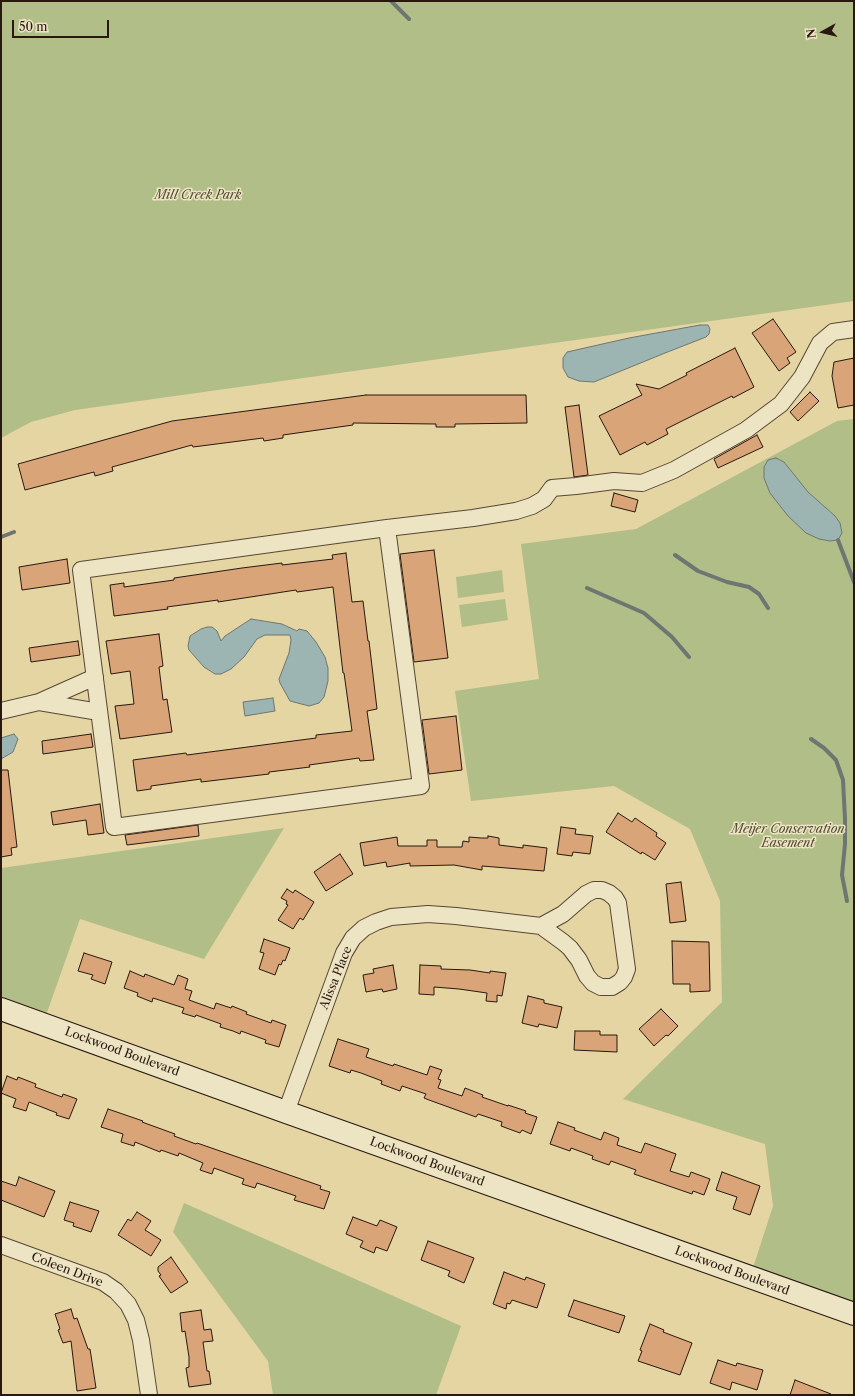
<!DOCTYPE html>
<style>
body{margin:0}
#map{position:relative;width:855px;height:1396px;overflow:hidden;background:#e4d5a3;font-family:"Libre Caslon Text",serif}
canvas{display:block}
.frame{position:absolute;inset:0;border:2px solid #28180f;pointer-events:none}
.north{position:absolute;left:803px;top:12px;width:40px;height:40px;-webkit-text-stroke:3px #ede4c3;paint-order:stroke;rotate:262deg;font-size:11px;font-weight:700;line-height:16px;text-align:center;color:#28180f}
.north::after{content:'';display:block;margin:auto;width:14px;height:18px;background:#28180f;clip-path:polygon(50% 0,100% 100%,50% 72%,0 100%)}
.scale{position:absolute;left:12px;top:20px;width:97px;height:18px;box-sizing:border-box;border:2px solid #28180f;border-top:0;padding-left:5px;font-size:12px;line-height:14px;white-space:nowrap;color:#28180f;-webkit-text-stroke:3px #ede4c3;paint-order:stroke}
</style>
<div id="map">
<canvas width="855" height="1396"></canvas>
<div class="frame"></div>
<div class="north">N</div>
<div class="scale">50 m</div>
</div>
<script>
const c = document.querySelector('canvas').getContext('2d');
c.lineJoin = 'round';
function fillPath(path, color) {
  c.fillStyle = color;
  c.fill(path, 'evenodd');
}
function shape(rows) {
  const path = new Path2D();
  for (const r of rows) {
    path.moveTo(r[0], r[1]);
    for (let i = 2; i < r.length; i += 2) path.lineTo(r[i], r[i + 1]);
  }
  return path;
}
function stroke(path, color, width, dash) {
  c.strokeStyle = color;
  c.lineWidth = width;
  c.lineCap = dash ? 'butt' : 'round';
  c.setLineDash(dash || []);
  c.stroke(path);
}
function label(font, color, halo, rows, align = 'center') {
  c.font = font + ' "Libre Caslon Text",serif';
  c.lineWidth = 3;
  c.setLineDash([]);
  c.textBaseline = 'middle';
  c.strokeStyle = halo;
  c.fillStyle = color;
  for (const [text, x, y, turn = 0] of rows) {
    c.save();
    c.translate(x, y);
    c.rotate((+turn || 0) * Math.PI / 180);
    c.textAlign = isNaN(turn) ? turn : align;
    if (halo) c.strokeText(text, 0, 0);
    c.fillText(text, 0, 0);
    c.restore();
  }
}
fillPath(shape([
 [1,1,854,1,854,301,75,410,31,422,1,438],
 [854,419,854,1314,750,1277,773,1206,765,1144,623,1099,722,1002,720,901,690,829,614,786,471,801,455,691,539,679,521,544,636,529,837,421],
 [784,462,808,492,835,516,840,523,770,493,764,478,764,467],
 [502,570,504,592,458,598,456,577],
 [505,599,508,620,462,627,459,605],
 [284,828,204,959,80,919,43,1024,1,1009,1,868],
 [184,1203,461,1326,436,1395,273,1395,268,1361,173,1232]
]), '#b1be88');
const water = shape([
 [700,325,708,325,710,329,709,334,706,337,665,353,594,382,579,381,568,377,563,368,563,358,567,352,629,338,700,325],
 [776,458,784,462,808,492,835,516,840,523,842,533,838,540,830,541,819,539,806,533,788,516,770,493,764,478,764,467,768,460,776,458],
 [251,619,282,624,297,631,299,629,307,631,316,642,325,657,328,668,328,681,324,697,319,703,309,706,290,701,280,683,279,679,289,653,291,640,290,635,265,635,257,639,244,657,231,669,221,674,215,674,204,667,189,650,188,646,190,636,201,629,207,627,212,627,217,631,221,641,225,636,251,619],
 [273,698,275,711,245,716,243,702,273,698],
 [14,734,18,739,13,752,1,759,1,738,14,734]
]);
fillPath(water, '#9cb5b3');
stroke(water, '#6e7671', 1);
stroke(shape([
 [391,1,409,19],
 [1,537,14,532],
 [838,540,854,582],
 [675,555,698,571,727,582,749,587,759,594,768,608],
 [587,588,644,613,672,637,689,657],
 [811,739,824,748,836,760,843,780,845,819,845,844,842,875,847,901]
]), '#6e7671', 4);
const building = shape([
 [773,319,796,352,787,358,790,363,779,371,752,333,773,319],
 [735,348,754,387,733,398,732,396,666,429,668,434,647,445,645,442,620,455,599,416,642,395,636,384,659,389,687,375,686,373,735,348],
 [854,358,854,405,838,408,832,376,834,362,854,358],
 [810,392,819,401,798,421,790,412,810,392],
 [366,395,526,395,527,423,455,424,455,427,436,427,436,424,353,423,353,425,283,435,283,438,264,441,263,438,193,447,192,445,112,467,113,471,95,476,94,472,25,490,18,464,172,421,366,395],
 [579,405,588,475,574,477,565,407,579,405],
 [757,435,763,447,718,468,714,459,757,435],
 [614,493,638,500,635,512,611,506,614,493],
 [434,550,448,658,414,662,400,554,434,550],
 [346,553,352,602,363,601,368,641,369,641,377,709,367,711,374,760,360,761,359,758,309,765,310,767,269,772,269,774,201,782,201,779,151,786,151,789,137,791,133,760,186,753,187,755,316,738,316,735,352,731,344,673,343,673,333,587,297,592,296,590,218,602,218,600,167,607,168,609,114,616,110,585,124,583,124,587,174,580,174,578,242,568,282,563,282,565,333,559,332,555,346,553],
 [67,559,70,583,22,590,19,567,67,559],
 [159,634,163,666,159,667,163,700,167,699,172,732,120,739,115,706,134,704,130,671,111,674,106,641,159,634],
 [78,641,80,655,31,662,29,648,78,641],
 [456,716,462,770,429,774,422,720,456,716],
 [91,734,93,747,43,754,42,741,91,734],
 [1,770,8,770,17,847,11,848,12,855,1,857,1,770],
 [100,804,104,833,88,835,86,820,53,825,51,812,100,804],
 [618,813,632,822,635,818,657,833,656,836,666,843,655,860,642,852,641,854,606,832,618,813],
 [198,825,199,836,127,845,125,835,198,825],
 [561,827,576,829,575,834,593,836,590,854,573,852,572,856,557,854,561,827],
 [488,836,499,838,499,845,523,848,523,845,547,848,544,871,482,866,482,870,454,865,410,866,410,863,387,867,386,862,364,866,360,843,397,837,398,846,427,846,427,840,437,840,437,847,462,847,463,841,469,842,469,837,481,838,488,838,488,836],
 [340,854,353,874,326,891,314,872,340,854],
 [681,882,686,921,670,923,666,884,681,882],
 [287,889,293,893,295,890,314,902,303,920,300,918,293,929,278,920,288,905,286,904,287,901,281,898,287,889],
 [264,939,290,948,285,961,283,960,281,965,279,964,275,975,259,969,264,953,260,952,264,939],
 [672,941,709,942,710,991,690,992,690,984,673,984,672,941],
 [84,953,112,962,105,984,91,979,93,975,78,971,84,953],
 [393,965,397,989,383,992,382,989,366,992,363,975,374,973,373,969,393,965],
 [420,965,441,966,441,969,470,970,490,973,490,971,506,973,502,996,497,995,497,1002,486,1001,487,993,459,989,434,987,434,995,419,994,420,965],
 [130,971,144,977,145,974,174,985,178,975,188,979,185,989,192,991,189,1000,214,1009,216,1003,231,1008,232,1006,247,1012,246,1014,271,1023,272,1020,286,1025,279,1047,265,1043,266,1040,241,1031,240,1034,233,1031,220,1027,221,1024,196,1015,195,1017,182,1013,184,1008,153,998,152,1002,137,996,138,993,124,988,130,971],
 [528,996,544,1000,544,1003,562,1007,557,1028,539,1024,538,1027,522,1023,528,996],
 [661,1009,678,1026,668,1036,666,1035,654,1046,639,1029,661,1009],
 [575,1031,600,1031,600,1035,617,1035,617,1052,574,1050,575,1031],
 [338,1039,369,1049,366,1057,393,1066,394,1064,427,1075,430,1066,442,1070,438,1079,441,1080,438,1088,462,1096,465,1088,483,1095,482,1097,508,1106,508,1105,526,1111,525,1113,537,1117,531,1134,522,1130,520,1133,501,1126,502,1122,478,1114,476,1117,429,1100,424,1098,426,1094,402,1086,400,1091,381,1084,382,1081,361,1073,351,1070,350,1073,329,1066,338,1039],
 [7,1076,17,1080,18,1077,36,1084,35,1087,62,1097,63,1094,77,1099,69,1119,56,1115,57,1113,29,1102,26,1111,13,1107,16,1099,1,1093,7,1076],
 [108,1109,143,1121,142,1122,175,1134,174,1136,196,1144,197,1143,321,1186,320,1189,330,1192,324,1209,294,1200,296,1196,257,1183,255,1188,242,1184,244,1179,214,1168,212,1174,200,1170,203,1163,179,1153,178,1156,161,1150,160,1152,135,1142,134,1146,121,1142,123,1134,101,1127,108,1109],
 [558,1122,575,1128,574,1130,601,1140,604,1132,619,1138,617,1145,641,1153,645,1143,676,1154,670,1171,689,1177,691,1172,710,1179,704,1195,693,1191,692,1194,634,1174,636,1170,611,1161,609,1165,592,1159,593,1156,571,1148,570,1151,550,1144,558,1122],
 [722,1172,760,1186,750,1215,733,1209,737,1197,716,1190,722,1172],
 [19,1177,55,1191,44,1217,1,1200,1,1181,16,1186,19,1177],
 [70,1202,99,1211,91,1232,73,1226,74,1223,64,1220,70,1202],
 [137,1212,151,1221,145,1230,161,1240,151,1256,118,1235,128,1219,131,1221,137,1212],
 [353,1217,377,1226,380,1220,397,1227,387,1251,376,1247,374,1253,360,1247,363,1241,346,1234,353,1217],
 [428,1241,474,1258,464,1283,448,1276,450,1271,421,1260,428,1241],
 [171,1257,188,1282,171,1293,159,1276,161,1275,158,1271,158,1267,171,1257],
 [504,1272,525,1280,526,1277,545,1284,537,1308,512,1300,510,1304,507,1303,506,1309,493,1304,504,1272],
 [574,1300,625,1316,619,1333,568,1316,574,1300],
 [71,1309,74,1319,77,1318,88,1349,90,1349,96,1388,77,1391,71,1341,63,1343,58,1330,60,1329,55,1314,71,1309],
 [201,1310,204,1330,211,1329,213,1341,203,1342,207,1371,209,1371,211,1384,189,1387,186,1368,189,1367,189,1357,185,1331,182,1332,180,1313,201,1310],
 [650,1324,664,1330,663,1332,692,1343,680,1375,638,1361,642,1351,640,1350,650,1324],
 [718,1360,736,1366,737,1363,763,1370,757,1390,732,1382,730,1390,710,1383,718,1360],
 [795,1380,831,1394,831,1395,790,1395,795,1380]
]);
fillPath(building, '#d9a477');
stroke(building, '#28180f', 1);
const street = shape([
 [387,528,421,786,114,827,81,570,387,528],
 [387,528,473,518,516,511,532,506,544,499,552,488,576,486,614,481,642,483,674,470,746,430,781,404,802,377,820,343,833,332,854,329],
 [39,702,99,712],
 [1,711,39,702,95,677],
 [594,890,602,890,609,893,615,898,618,903,627,969,624,977,620,982,612,987,601,987,593,983,587,976,579,960,570,948,563,942,541,926,563,914,586,894,594,890],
 [286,1112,344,953,353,938,364,928,376,922,391,917,428,914,456,916,541,926],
 [1,1245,103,1282,116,1291,128,1304,136,1320,141,1340,149,1395]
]);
const secondary = shape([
 [1,1009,286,1112,854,1314]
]);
stroke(street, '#574734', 18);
stroke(secondary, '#28180f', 24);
stroke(street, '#ede4c3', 16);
stroke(secondary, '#ede4c3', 22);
label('italic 12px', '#514a33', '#ede4c3', [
 ["Mill Creek Park",198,196],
 ["Meijer Conservation",788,830],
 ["Easement",788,844]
]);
label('12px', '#28180f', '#ede4c3', [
 ["Alissa Place",336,978,-68],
 ["Lockwood Boulevard",122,1052,20],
 ["Lockwood Boulevard",427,1162,20],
 ["Coleen Drive",67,1270,21],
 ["Lockwood Boulevard",732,1271,20]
]);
</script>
